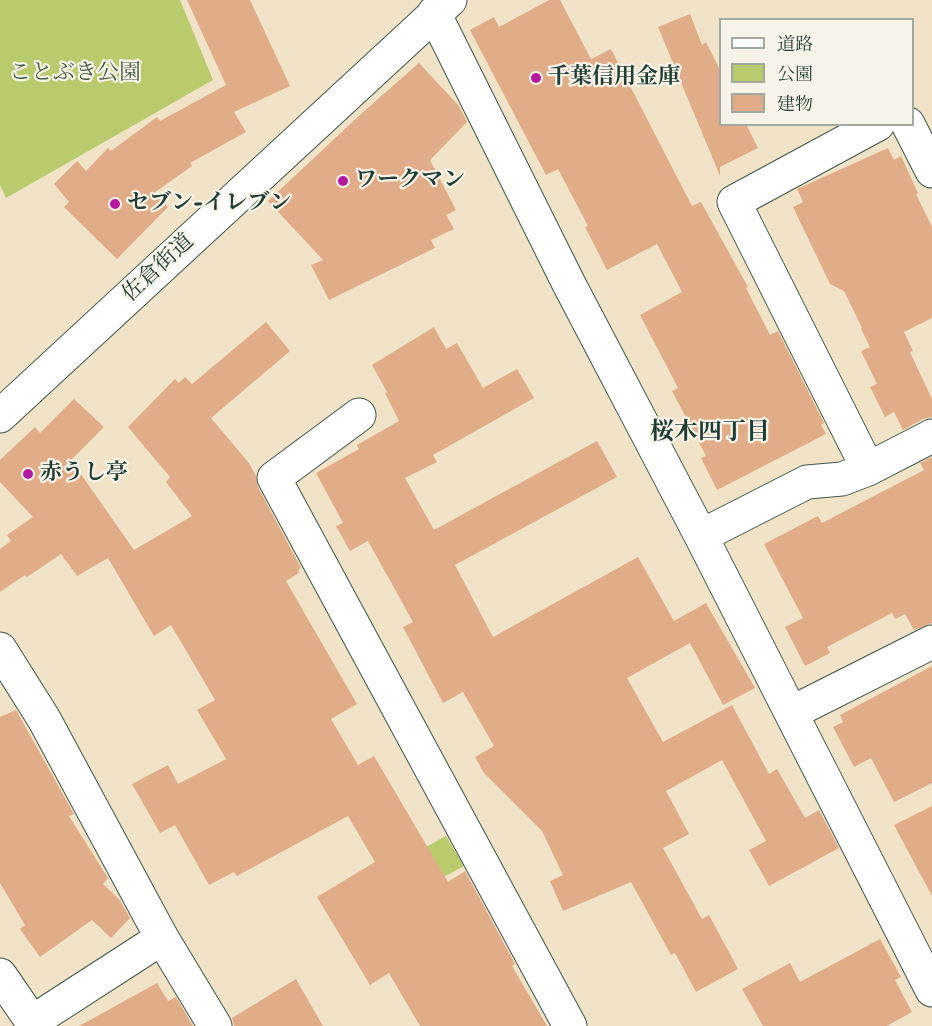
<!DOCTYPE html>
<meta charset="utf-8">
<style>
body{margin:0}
#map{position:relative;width:932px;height:1026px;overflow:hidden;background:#f1e3c7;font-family:"IM FELL English","Noto Serif JP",serif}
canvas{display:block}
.legend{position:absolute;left:719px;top:18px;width:195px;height:108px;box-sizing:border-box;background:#f7f3e8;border:2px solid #a1aaa0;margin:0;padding:8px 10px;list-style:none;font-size:18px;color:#1f3d34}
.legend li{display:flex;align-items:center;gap:12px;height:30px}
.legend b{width:30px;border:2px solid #a1aaa0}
</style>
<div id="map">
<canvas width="932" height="1026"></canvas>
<ul class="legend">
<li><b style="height:8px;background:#fff"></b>道路</li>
<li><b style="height:16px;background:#bacb6d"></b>公園</li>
<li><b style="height:16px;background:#e1ad88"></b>建物</li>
</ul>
</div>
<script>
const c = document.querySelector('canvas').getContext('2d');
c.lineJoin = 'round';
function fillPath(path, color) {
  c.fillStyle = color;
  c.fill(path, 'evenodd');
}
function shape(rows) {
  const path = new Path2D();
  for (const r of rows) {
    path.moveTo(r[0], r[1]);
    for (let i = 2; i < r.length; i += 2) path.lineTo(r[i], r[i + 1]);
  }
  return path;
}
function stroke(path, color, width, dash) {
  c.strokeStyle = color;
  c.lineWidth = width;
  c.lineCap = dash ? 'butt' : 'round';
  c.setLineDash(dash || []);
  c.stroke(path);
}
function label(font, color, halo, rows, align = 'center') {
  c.font = font + ' "IM FELL English","Noto Serif JP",serif';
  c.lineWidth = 4.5;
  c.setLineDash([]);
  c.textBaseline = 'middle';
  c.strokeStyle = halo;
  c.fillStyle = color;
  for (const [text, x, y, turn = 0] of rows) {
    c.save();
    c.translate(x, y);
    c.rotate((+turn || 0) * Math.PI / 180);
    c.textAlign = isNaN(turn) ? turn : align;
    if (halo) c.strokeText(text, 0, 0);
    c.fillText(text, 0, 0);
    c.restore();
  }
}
fillPath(shape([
 [0,0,180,0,213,80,6,198,0,185],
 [446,836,464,866,388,907,371,877]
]), '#bacb6d');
fillPath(shape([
 [187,0,250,0,290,86,234,112,246,132,190,163,192,166,154,193,168,207,117,259,64,207,69,202,54,184,77,161,86,171,108,148,111,151,157,117,160,121,226,85],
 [549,0,560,0,591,59,611,49,692,206,701,202,748,287,746,288,770,335,778,331,824,423,821,425,826,434,717,490,701,458,706,456,672,391,678,388,675,382,640,315,682,292,657,244,607,270,585,227,588,226,558,169,546,175,470,30,494,17,499,27],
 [690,14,702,45,706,42,720,70,720,124,746,124,758,148,720,167,720,176,658,27],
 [419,63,459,106,467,122,430,160,456,210,446,215,454,229,431,240,435,248,329,300,311,265,323,260,268,201,362,113],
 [888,148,894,160,901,156,918,193,916,194,932,227,932,318,904,332,913,351,910,352,932,399,932,417,923,419,903,430,894,412,885,417,870,387,877,384,861,351,870,347,861,329,862,328,844,291,830,284,793,207,803,202,797,189],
 [266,322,290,351,211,418,249,463,256,476,258,487,301,568,298,570,299,573,286,581,357,704,331,719,358,765,374,756,448,882,465,871,515,964,512,966,547,1026,420,1026,389,973,370,985,317,897,375,862,348,816,237,876,234,872,209,885,175,825,160,833,132,784,168,765,178,784,226,759,197,710,215,700,171,625,154,636,108,558,77,576,61,554,27,577,25,575,0,592,0,549,11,541,7,535,33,517,0,482,0,460,35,427,40,433,74,399,104,427,71,460,134,550,192,516,166,482,170,477,128,427,175,379,179,383,185,377,192,384],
 [434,327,446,349,457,343,483,388,517,369,534,398,433,455,437,462,405,478,434,530,597,441,617,477,455,565,493,637,638,557,674,621,706,603,755,688,723,705,690,643,627,678,663,742,732,705,769,774,777,769,805,818,819,810,839,848,769,886,749,850,766,841,722,760,666,791,689,834,663,848,702,919,709,915,738,969,696,992,675,953,671,955,631,882,563,911,550,881,563,875,542,831,484,773,475,757,494,746,463,692,443,703,403,627,413,622,368,541,350,551,336,526,343,523,316,473,359,449,357,445,399,421,385,393,387,392,372,365],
 [932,457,932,623,914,630,905,614,895,619,892,613,827,647,830,653,805,666,785,627,803,618,764,544,818,516,822,523,924,470,920,463],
 [932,663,932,783,894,802,871,758,854,767,833,727,843,722,840,715,932,666],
 [16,710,74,814,69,816,108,878,103,884,119,899,130,918,111,938,92,920,40,957,20,929,25,925,0,883,0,717],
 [932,806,932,896,894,825],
 [880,939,901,977,895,980,912,1012,887,1026,763,1026,742,989,790,963,800,982],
 [296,979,323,1026,234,1026,232,1018],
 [157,983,168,1001,176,997,193,1026,79,1026]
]), '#e1ad88');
const minor = shape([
 [434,13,569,284,701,536,932,990],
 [908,124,932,171],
 [359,415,274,478,570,1026],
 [868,469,734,202,878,124],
 [701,536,807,482,842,479,868,469,932,436],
 [0,649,44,719,162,938,215,1026],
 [791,713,932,642],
 [0,975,35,1026],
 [32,1022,162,938]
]);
const trunk = shape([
 [0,416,450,0]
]);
stroke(minor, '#3e564a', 35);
stroke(trunk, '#3e564a', 35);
stroke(minor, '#fff', 33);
stroke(trunk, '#fff', 33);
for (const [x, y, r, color] of [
 [536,78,6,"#b5179e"],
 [343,181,6,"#b5179e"],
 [115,204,6,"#b5179e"],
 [28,474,6,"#b5179e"]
]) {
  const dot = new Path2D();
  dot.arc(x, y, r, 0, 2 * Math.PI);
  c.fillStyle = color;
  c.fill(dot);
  stroke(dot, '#f7f3e8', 2);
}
label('22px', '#3e593f', '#f7f3e8', [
 ["ことぶき公園",75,74]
]);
label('bold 22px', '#1f3d34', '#f7f3e8', [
 ["千葉信用金庫",548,78],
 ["ワークマン",355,181],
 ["セブン-イレブン",127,204],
 ["赤うし亭",40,474]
], 'left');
label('22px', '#1f3d34', '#f7f3e8', [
 ["佐倉街道",159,269,-43]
]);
label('bold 24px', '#1f3d34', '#f7f3e8', [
 ["桜木四丁目",710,434]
]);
</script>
